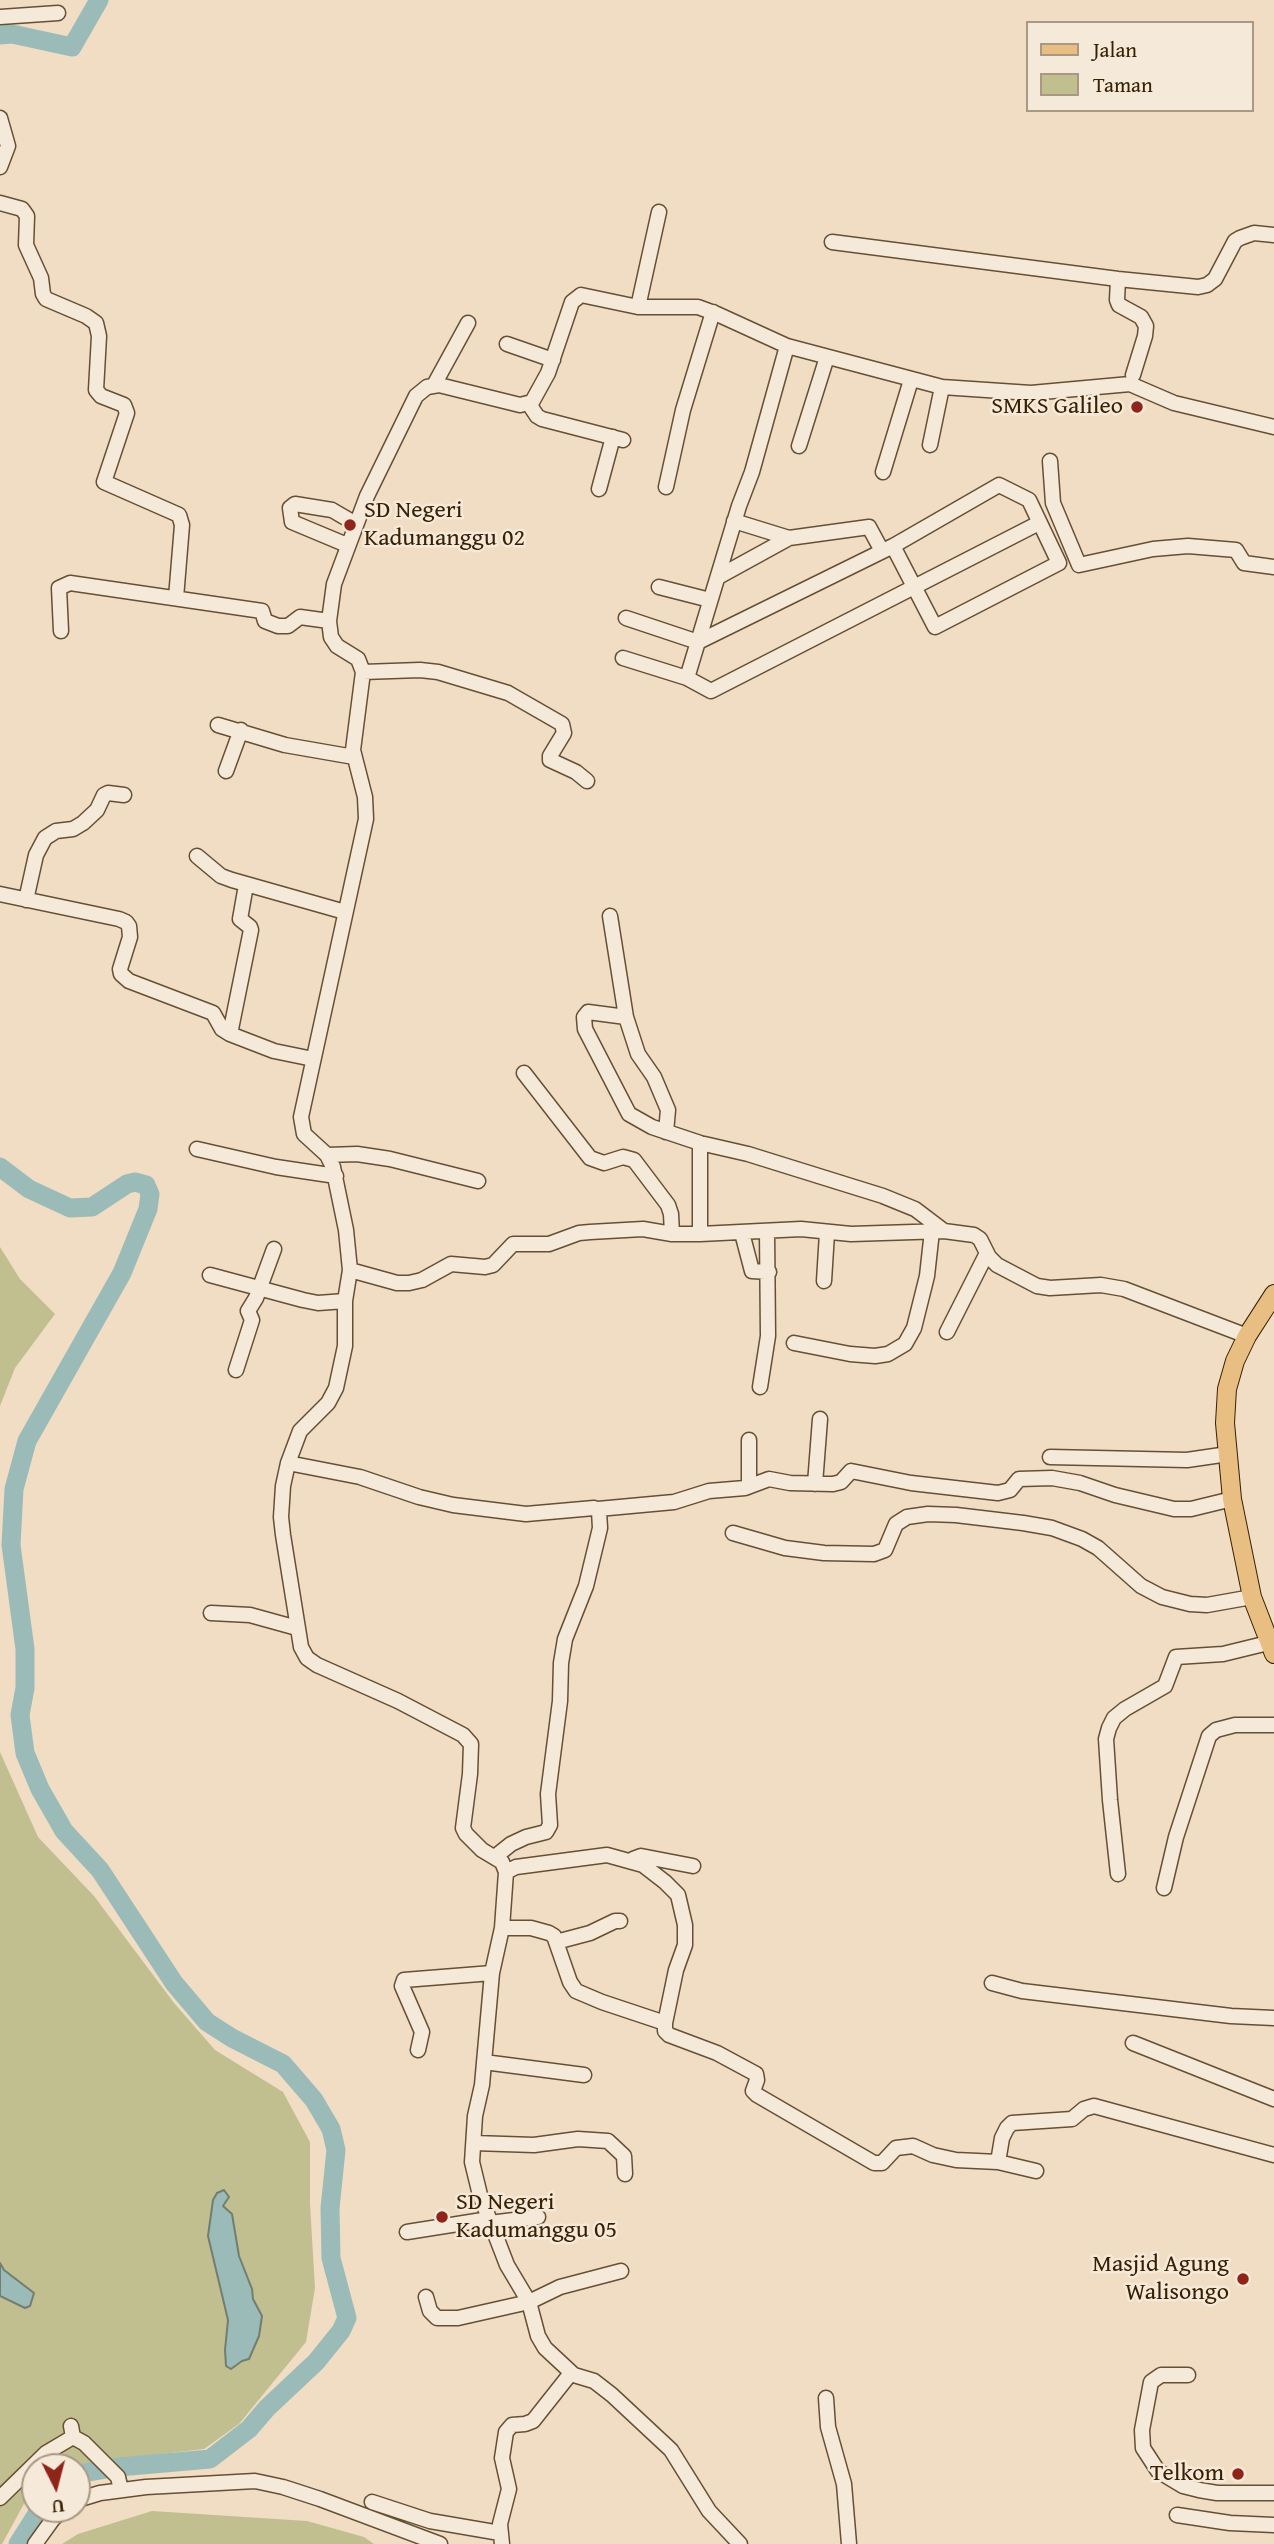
<!DOCTYPE html>
<style>
body{margin:0}
#map{position:relative;width:1274px;height:2544px;overflow:hidden;background:#f0ddc4;font-family:"Gentium Book Plus",serif}
canvas{display:block}
.legend{position:absolute;left:1026px;top:21px;width:228px;height:91px;box-sizing:border-box;background:#f5e9d9;border:2px solid #a99983;margin:0;padding:9px 12px;list-style:none;font-size:21px;color:#382103}
.legend li{display:flex;align-items:center;gap:14px;height:35px}
.legend b{width:35px;border:2px solid #a99983}
.north{position:absolute;left:21px;top:2453px;width:70px;height:70px;box-sizing:border-box;background:#f5e9d9;border:2px solid #a99983;border-radius:50%;rotate:174deg;font-size:19px;font-weight:700;line-height:28px;text-align:center;color:#382103}
.north::after{content:'';display:block;margin:auto;width:24px;height:32px;background:#8f2418;clip-path:polygon(50% 0,100% 100%,50% 72%,0 100%)}
</style>
<div id="map">
<canvas width="1274" height="2544"></canvas>
<ul class="legend">
<li><b style="height:9px;background:#e8be82"></b>Jalan</li>
<li><b style="height:19px;background:#c1bf8f"></b>Taman</li>
</ul>
<div class="north">U</div>
</div>
<script>
const c = document.querySelector('canvas').getContext('2d');
c.lineJoin = 'round';
function fillPath(path, color) {
  c.fillStyle = color;
  c.fill(path, 'evenodd');
}
function shape(rows) {
  const path = new Path2D();
  for (const r of rows) {
    path.moveTo(r[0], r[1]);
    for (let i = 2; i < r.length; i += 2) path.lineTo(r[i], r[i + 1]);
  }
  return path;
}
function stroke(path, color, width, dash) {
  c.strokeStyle = color;
  c.lineWidth = width;
  c.lineCap = dash ? 'butt' : 'round';
  c.setLineDash(dash || []);
  c.stroke(path);
}
function label(font, color, halo, rows, align = 'center') {
  c.font = font + ' "Gentium Book Plus",serif';
  c.lineWidth = 5;
  c.setLineDash([]);
  c.textBaseline = 'middle';
  c.strokeStyle = halo;
  c.fillStyle = color;
  for (const [text, x, y, turn = 0] of rows) {
    c.save();
    c.translate(x, y);
    c.rotate((+turn || 0) * Math.PI / 180);
    c.textAlign = isNaN(turn) ? turn : align;
    if (halo) c.strokeText(text, 0, 0);
    c.fillText(text, 0, 0);
    c.restore();
  }
}
fillPath(shape([
 [0,1247,20,1279,55,1314,15,1368,0,1406],
 [0,1670,0,1752,38,1837,94,1896,174,2003,215,2050,283,2092,310,2142,310,2204,315,2288,306,2342,239,2424,204,2449,93,2462,77,2467,35,2467,35,2494,25,2502,2,2544,0,2544],
 [152,2511,307,2521,364,2537,374,2544,62,2544,78,2534]
]), '#c1bf8f');
const water = shape([
 [224,2190,229,2197,223,2206,232,2214,239,2256,252,2289,253,2299,262,2316,259,2336,249,2359,242,2361,231,2369,226,2366,225,2350,228,2320,208,2236,213,2200,217,2193,224,2190],
 [0,2263,4,2270,34,2293,30,2306,25,2308,0,2296,0,2263]
]);
fillPath(water, '#9bbbb9');
stroke(water, '#737d70', 2);
stroke(shape([
 [0,35,12,34,72,47,99,0],
 [0,1167,29,1189,70,1208,92,1207,127,1184,135,1182,146,1185,150,1194,148,1209,122,1273,27,1441,14,1489,11,1545,25,1649,25,1688,20,1715,25,1753,40,1789,64,1831,100,1870,174,1983,207,2022,232,2038,283,2064,314,2100,331,2129,336,2150,330,2208,331,2258,347,2318,341,2331,316,2362,267,2408,249,2429,210,2459,119,2467,77,2474],
 [18,2544,40,2509]
]), '#9bbbb9', 19);
const minor = shape([
 [0,17,58,13],
 [0,118,8,146,0,167],
 [0,203,22,209,27,216,26,245,41,278,43,294,46,299,86,316,96,323,99,336,96,390,101,396,124,405,127,413,104,482,179,515,182,525,176,598],
 [832,242,1118,279,1198,287,1207,285,1215,279,1235,241,1240,238,1254,233,1274,235],
 [1118,279,1117,300,1119,305,1141,317,1146,326,1145,336,1133,375],
 [638,307,659,212],
 [507,344,553,360],
 [434,385,468,323],
 [529,404,537,416,542,419,623,440],
 [930,445,942,387],
 [799,446,827,357],
 [1050,461,1053,503,1079,565,1153,549,1188,546,1236,550,1244,563,1274,567],
 [883,472,911,380],
 [666,487,683,410,713,312],
 [599,489,613,437],
 [734,521,789,538,869,527,882,551],
 [347,545,292,522,290,508,295,504,332,510,356,524],
 [718,577,789,538],
 [659,587,710,600],
 [626,618,698,642,893,546,999,485,1029,500,1059,563,935,627,893,546],
 [61,631,59,588,70,583,262,611,265,621,278,626,288,626,300,617,329,621],
 [623,658,687,678,711,691,1039,523],
 [363,672,420,670,438,672,508,693,562,724,564,733,550,756,550,760,576,772,587,781],
 [687,678,739,506,752,472,787,346],
 [218,725,285,745,354,757],
 [226,771,241,730],
 [197,856,221,876,232,880,345,912],
 [0,894,119,919,126,922,129,926,130,937,120,969,121,974,129,981,213,1013,222,1029,230,1034,274,1051,313,1059],
 [26,900,36,855,45,838,56,831,73,829,83,823,97,810,104,795,108,793,124,795],
 [610,916,626,1017,588,1012,584,1017,585,1029,629,1114,652,1127,700,1143,748,1154,883,1196,915,1209,944,1231],
 [626,1017,638,1054,654,1077,668,1110,666,1132],
 [230,1034,251,930,250,927,240,919,246,885],
 [524,1073,590,1158,604,1163,623,1157,634,1160,668,1205,671,1214,672,1234],
 [700,1143,700,1234],
 [197,1149,276,1167,336,1176],
 [327,1155,357,1154,390,1159,478,1181],
 [742,1233,752,1271,769,1272],
 [350,1270,397,1283,409,1283,422,1280,451,1264,485,1267,493,1265,513,1244,549,1244,579,1233,590,1232,643,1229,672,1234,700,1234,801,1229,851,1234,944,1231,974,1235,980,1239,989,1257,997,1265,1037,1286,1050,1288,1101,1285,1124,1289,1247,1336],
 [210,1275,303,1300,318,1303,345,1301],
 [824,1281,827,1233],
 [947,1332,987,1253],
 [794,1343,850,1354,875,1356,888,1354,905,1344,914,1328,927,1276,932,1231],
 [236,1370,252,1320,248,1311,256,1298,274,1249],
 [760,1387,768,1336,767,1231],
 [749,1440,749,1486],
 [1050,1457,1187,1460,1228,1454],
 [288,1463,360,1477,419,1497,453,1505,526,1514,594,1508,599,1511,600,1528,586,1586,565,1639,561,1663,560,1701,548,1794,550,1825,546,1832,526,1837,511,1844,496,1856],
 [815,1484,820,1419],
 [598,1509,674,1502,709,1491,745,1488,769,1479,790,1483,833,1484,841,1482,851,1471,911,1483,998,1493,1010,1490,1019,1479,1052,1478,1080,1483,1115,1495,1174,1509,1191,1509,1232,1499],
 [733,1533,785,1548,824,1553,874,1554,885,1550,896,1524,907,1517,928,1514,956,1515,1023,1523,1052,1528,1082,1539,1098,1548,1141,1586,1162,1597,1190,1604,1207,1605,1252,1597],
 [211,1613,250,1615,297,1628],
 [633,1859,641,1856,693,1866],
 [1118,1874,1110,1800,1106,1739,1109,1728,1114,1718,1125,1709,1165,1686,1176,1657,1223,1654,1268,1643],
 [1164,1888,1176,1837,1209,1736,1216,1730,1235,1725,1274,1725],
 [502,1928,531,1928,549,1933,554,1936,570,1982,576,1991,602,2002,665,2023,676,1970,685,1945,685,1925,678,1895,665,1882,643,1865,607,1855,516,1867,506,1872],
 [556,1942,590,1933,615,1921,620,1921],
 [992,1983,1022,1991,1231,2016,1274,2018],
 [665,2023,665,2031,669,2035,717,2053,756,2074,757,2080,753,2091,757,2095,874,2163,882,2163,896,2148,913,2146,933,2155,956,2160,998,2162,1036,2171],
 [1133,2043,1274,2099],
 [418,2050,422,2032,402,1986,404,1980,492,1973],
 [484,2062,584,2075],
 [474,2143,534,2145,578,2139,608,2141,624,2156,625,2174],
 [998,2162,1002,2138,1007,2128,1012,2123,1072,2119,1084,2109,1094,2106,1274,2155],
 [490,2223,538,2217],
 [407,2232,489,2219],
 [426,2297,430,2311,437,2318,458,2318,529,2302,560,2287,621,2271],
 [1188,2375,1161,2375,1151,2382,1142,2430,1143,2448,1158,2471,1183,2486,1199,2490,1217,2493,1274,2493],
 [826,2398,828,2427,844,2484,849,2544],
 [71,2426,73,2437,84,2443,118,2477,121,2490],
 [0,2498,46,2453,73,2437],
 [77,2500,100,2493,146,2487,255,2481,283,2487,320,2499,440,2544],
 [372,2502,430,2521,500,2533],
 [1177,2515,1230,2523,1274,2525],
 [35,2544,53,2519,64,2509],
 [502,2544,500,2524,509,2489,502,2458,506,2432,512,2425,525,2424,533,2421,571,2373],
 [740,2544,709,2511,671,2450,612,2395,594,2381,574,2375,545,2348,538,2336,529,2302,507,2265,480,2195,472,2162,475,2116,482,2085,492,1973,502,1928,506,1872,502,1862,482,1850,466,1834,463,1828,470,1774,471,1744,463,1735,398,1701,317,1665,307,1658,301,1647,283,1535,281,1517,283,1486,288,1463,300,1431,328,1403,336,1388,345,1346,345,1301,350,1270,346,1230,333,1167,327,1155,304,1134,301,1117,366,819,365,797,353,750,363,672,358,659,337,646,331,637,329,621,334,584,367,496,416,396,427,387,439,385,520,405,532,402,548,373,572,302,581,295,638,307,698,307,717,314,787,346,942,387,1031,393,1130,384,1174,403,1274,427]
]);
const major = shape([
 [1274,1294,1247,1336,1235,1361,1227,1389,1225,1423,1232,1499,1252,1597,1274,1654]
]);
stroke(minor, '#665033', 17);
stroke(major, '#382103', 20);
stroke(minor, '#f5e9d9', 14);
stroke(major, '#e8be82', 18);
for (const [x, y, r, color] of [
 [1137,407,7,"#8f2418"],
 [350,525,7,"#8f2418"],
 [442,2217,7,"#8f2418"],
 [1243,2279,7,"#8f2418"],
 [1238,2474,7,"#8f2418"]
]) {
  const dot = new Path2D();
  dot.arc(x, y, r, 0, 2 * Math.PI);
  c.fillStyle = color;
  c.fill(dot);
  stroke(dot, '#f5e9d9', 2.5);
}
label('24px', '#382103', '#f5e9d9', [
 ["SMKS Galileo",1123,407],
 ["SD Negeri",364,511,"left"],
 ["Kadumanggu 02",364,539,"left"],
 ["SD Negeri",456,2203,"left"],
 ["Kadumanggu 05",456,2231,"left"],
 ["Masjid Agung",1229,2265],
 ["Walisongo",1229,2293],
 ["Telkom",1224,2474]
], 'right');
</script>
